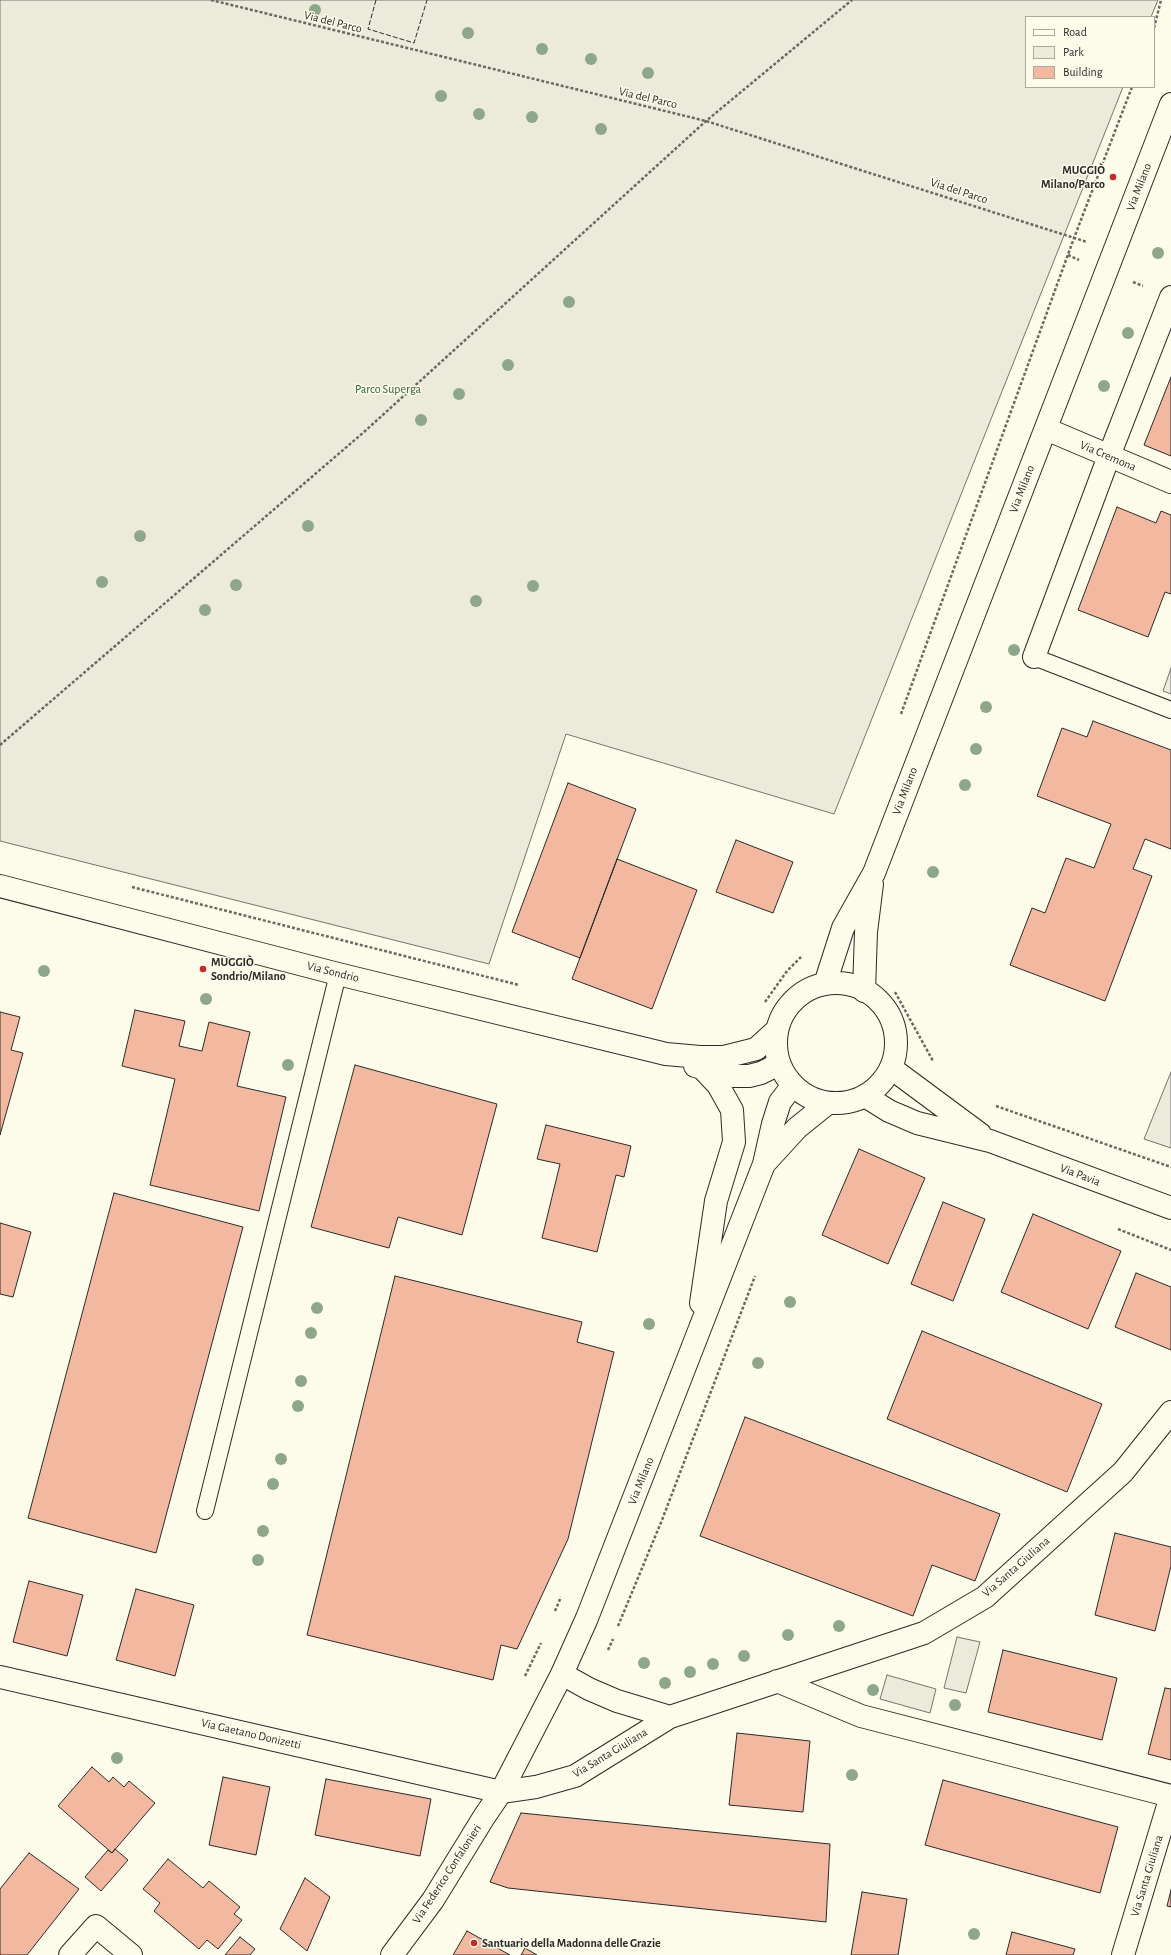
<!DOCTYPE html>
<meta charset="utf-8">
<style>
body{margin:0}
#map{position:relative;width:1171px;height:1955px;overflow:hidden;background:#fdfbea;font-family:"Alegreya Sans",sans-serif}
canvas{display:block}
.legend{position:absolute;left:1025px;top:16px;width:130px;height:72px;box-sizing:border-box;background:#fdfbea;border:1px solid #a9a89e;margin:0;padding:5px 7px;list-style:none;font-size:12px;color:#2b2b2b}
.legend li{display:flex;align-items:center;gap:8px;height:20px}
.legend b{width:20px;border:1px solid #a9a89e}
</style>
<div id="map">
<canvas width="1171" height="1955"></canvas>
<ul class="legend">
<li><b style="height:5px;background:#fdfbea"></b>Road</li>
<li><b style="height:11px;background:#ecebdb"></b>Park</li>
<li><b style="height:11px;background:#f2b8a0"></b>Building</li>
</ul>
</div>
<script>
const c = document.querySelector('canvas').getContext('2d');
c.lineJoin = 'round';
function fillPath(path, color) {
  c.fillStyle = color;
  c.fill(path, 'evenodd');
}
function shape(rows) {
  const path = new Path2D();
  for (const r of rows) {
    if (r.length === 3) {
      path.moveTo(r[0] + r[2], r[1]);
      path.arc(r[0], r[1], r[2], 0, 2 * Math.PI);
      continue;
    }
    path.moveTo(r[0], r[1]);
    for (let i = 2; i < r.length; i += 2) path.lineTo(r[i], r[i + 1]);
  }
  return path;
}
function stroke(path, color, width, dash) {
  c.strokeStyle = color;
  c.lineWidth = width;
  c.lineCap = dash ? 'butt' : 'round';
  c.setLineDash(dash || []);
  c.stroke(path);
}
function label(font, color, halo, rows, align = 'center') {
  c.font = font + ' "Alegreya Sans",sans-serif';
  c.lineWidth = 3;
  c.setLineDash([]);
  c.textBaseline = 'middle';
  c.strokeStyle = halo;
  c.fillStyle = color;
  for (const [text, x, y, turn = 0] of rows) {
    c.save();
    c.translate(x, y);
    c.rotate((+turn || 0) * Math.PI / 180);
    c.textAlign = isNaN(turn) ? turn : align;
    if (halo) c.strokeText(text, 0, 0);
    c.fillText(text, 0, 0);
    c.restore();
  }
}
const green = shape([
 [0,0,1158,0,1151,17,1026,17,1026,87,1123,87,834,814,566,734,489,964,0,841,0,0]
]);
fillPath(green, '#ecebdb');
stroke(green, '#74746e', 1);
const parking = shape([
 [1171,668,1171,694,1163,691,1171,668],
 [1171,1072,1171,1148,1144,1139,1171,1072],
 [957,1637,980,1642,966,1693,944,1688,957,1637],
 [887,1675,936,1689,930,1713,880,1699,887,1675]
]);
fillPath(parking, '#eceadb');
stroke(parking, '#74746e', 1);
const building = shape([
 [1171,377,1171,456,1144,445,1171,377],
 [1117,507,1156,523,1161,511,1171,515,1171,594,1165,592,1148,637,1078,610,1117,507],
 [1093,721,1171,750,1171,849,1145,839,1133,869,1152,876,1105,1001,1010,965,1032,908,1045,913,1066,858,1094,868,1111,824,1037,796,1062,728,1087,737,1093,721],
 [568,783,636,809,580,958,512,932,568,783],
 [736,840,793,862,773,913,716,892,736,840],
 [617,859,697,890,652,1009,572,979,617,859],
 [135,1010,185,1021,179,1046,202,1051,209,1022,250,1032,237,1086,286,1097,259,1211,150,1185,175,1079,122,1066,135,1010],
 [0,1012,20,1017,11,1050,23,1053,0,1135,0,1012],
 [355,1065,497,1104,462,1235,398,1217,389,1248,311,1227,355,1065],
 [546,1125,631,1146,624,1177,616,1175,597,1252,542,1238,560,1164,537,1159,546,1125],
 [859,1149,925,1178,888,1264,822,1235,859,1149],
 [114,1193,243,1227,156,1553,28,1518,114,1193],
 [943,1202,985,1219,953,1301,911,1284,943,1202],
 [1033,1214,1121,1251,1088,1329,1001,1292,1033,1214],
 [0,1223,31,1232,13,1297,0,1294,0,1223],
 [1136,1273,1171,1287,1171,1350,1115,1327,1136,1273],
 [395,1276,582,1322,577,1342,614,1352,568,1539,517,1649,501,1645,493,1680,307,1635,395,1276],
 [922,1331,1102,1404,1067,1492,887,1419,922,1331],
 [745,1417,1000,1514,975,1581,932,1565,913,1616,700,1536,745,1417],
 [1115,1533,1171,1547,1171,1566,1155,1631,1095,1615,1115,1533],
 [29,1581,83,1595,67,1656,13,1642,29,1581],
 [136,1589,194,1605,175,1676,116,1660,136,1589],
 [1003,1650,1117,1678,1102,1740,988,1712,1003,1650],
 [1165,1688,1171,1689,1171,1760,1148,1754,1165,1688],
 [737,1733,810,1741,803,1812,729,1805,737,1733],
 [92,1767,109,1782,113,1777,124,1787,129,1781,155,1803,112,1853,58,1806,92,1767],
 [223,1777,270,1787,256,1855,209,1845,223,1777],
 [326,1779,431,1799,420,1856,315,1835,326,1779],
 [943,1780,1118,1827,1100,1893,925,1845,943,1780],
 [521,1813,830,1844,826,1922,508,1888,490,1882,521,1813],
 [115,1849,128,1860,101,1891,85,1877,108,1850,112,1853,115,1849],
 [29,1853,79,1889,27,1955,0,1955,0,1889,29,1853],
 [168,1859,203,1888,209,1881,240,1907,234,1914,242,1920,218,1949,207,1940,199,1949,154,1911,160,1903,143,1889,168,1859],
 [305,1878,330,1897,307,1951,280,1929,305,1878],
 [1171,1890,1171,1907,1167,1906,1171,1890],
 [862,1892,907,1899,898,1955,851,1955,862,1892],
 [467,1931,510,1955,453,1955,467,1931],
 [1012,1932,1075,1949,1073,1955,1006,1955,1012,1932],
 [240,1937,255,1949,250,1955,225,1955,240,1937],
 [525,1948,537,1955,521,1955,525,1948]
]);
fillPath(building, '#f2b8a0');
stroke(building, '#2b2b2b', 1);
const lane = shape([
 [1034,657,1171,710],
 [205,1511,338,974]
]);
const street = shape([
 [1046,429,1171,482],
 [1034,657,1109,456,1171,297],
 [0,886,338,974,666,1054,700,1057,724,1057,756,1049,777,1030],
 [695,1066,734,1076,749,1076,761,1073,779,1064],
 [891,1068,980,1134],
 [865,1096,889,1111,917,1123,990,1141,1171,1208],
 [562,1674,589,1689,617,1701,670,1717,924,1633,985,1597,1123,1472,1171,1412],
 [0,1677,501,1792,536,1787,575,1776,670,1717],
 [777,1681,861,1716,1171,1796,1123,1955],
 [70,1955,96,1926,131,1955]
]);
const secondary = shape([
 [836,1043,60],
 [825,984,843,928,874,873,1171,104],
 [864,991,866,932,872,884],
 [765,1163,797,1128,828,1103],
 [701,1303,716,1201,734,1142,732,1110,718,1085,703,1069],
 [392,1955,433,1900,484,1817,501,1792,562,1674,587,1618,764,1164,773,1124,780,1102,793,1085]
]);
stroke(lane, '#2b2b2b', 18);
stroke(street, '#2b2b2b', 24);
stroke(secondary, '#2b2b2b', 24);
stroke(shape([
 [211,0,706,121,1087,242],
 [1154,28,1161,0],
 [1068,255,1079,260],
 [1133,282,1143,286],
 [901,714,1074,238,1132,87],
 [0,745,364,432,706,121,852,0],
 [132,887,519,985],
 [895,992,933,1061],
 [765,1002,787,971,801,957],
 [996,1106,1171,1167],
 [1118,1229,1171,1250],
 [555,1611,561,1597],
 [618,1626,662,1520,755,1276],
 [608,1650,613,1639],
 [525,1676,541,1643]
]), '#6a6964', 2.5, [3, 2]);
stroke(lane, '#fdfbea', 16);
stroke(street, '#fdfbea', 22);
stroke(secondary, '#fdfbea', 22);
stroke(shape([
 [376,0,368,29,414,43,427,0]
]), '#2b2b2b', 1, [5, 2]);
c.fillStyle = '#8ea78a';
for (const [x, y] of [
 [315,10],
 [468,33],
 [542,49],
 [591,59],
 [648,73],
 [441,96],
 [479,114],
 [532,117],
 [601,129],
 [1158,253],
 [569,302],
 [1128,333],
 [508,365],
 [1104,386],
 [459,394],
 [421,420],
 [308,526],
 [140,536],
 [102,582],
 [236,585],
 [533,586],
 [476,601],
 [205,610],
 [1014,650],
 [986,707],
 [976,749],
 [965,785],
 [933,872],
 [44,971],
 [206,999],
 [288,1065],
 [790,1302],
 [317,1308],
 [649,1324],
 [311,1333],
 [758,1363],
 [301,1381],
 [298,1406],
 [281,1459],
 [273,1484],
 [263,1531],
 [258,1560],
 [839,1626],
 [788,1635],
 [744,1656],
 [644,1663],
 [713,1664],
 [690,1672],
 [665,1683],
 [873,1690],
 [955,1705],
 [117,1758],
 [852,1775],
 [974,1934]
]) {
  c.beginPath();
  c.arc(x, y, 6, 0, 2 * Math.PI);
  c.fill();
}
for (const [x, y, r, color] of [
 [1113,177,4,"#c62828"],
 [203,969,4,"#c62828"],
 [474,1943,4,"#c62828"]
]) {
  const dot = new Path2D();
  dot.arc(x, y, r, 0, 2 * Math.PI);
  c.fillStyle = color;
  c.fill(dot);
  stroke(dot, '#fdfbea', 1.5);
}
label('12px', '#2b2b2b', '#fdfbea', [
 ["Via del Parco",333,22,14],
 ["Via del Parco",648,98,13],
 ["Via Milano",1139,187,-69],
 ["Via del Parco",959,191,18],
 ["Via Cremona",1108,456,23],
 ["Via Milano",1022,489,-69],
 ["Via Milano",905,791,-69],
 ["Via Sondrio",333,972,14],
 ["Via Pavia",1080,1175,21],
 ["Via Milano",641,1481,-68],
 ["Via Santa Giuliana",1016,1567,-41],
 ["Via Gaetano Donizetti",251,1734,13],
 ["Via Santa Giuliana",610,1753,-31],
 ["Via Federico Confalonieri",447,1874,-57],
 ["Via Santa Giuliana",1147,1876,-73]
]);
label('bold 12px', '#2b2b2b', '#fdfbea', [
 ["MUGGIÒ",1105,170,"right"],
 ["Milano/Parco",1105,184,"right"],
 ["MUGGIÒ",211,962],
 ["Sondrio/Milano",211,976],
 ["Santuario della Madonna delle Grazie",482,1943]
], 'left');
label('12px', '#34623c', '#fdfbea', [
 ["Parco Superga",388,389]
]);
</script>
